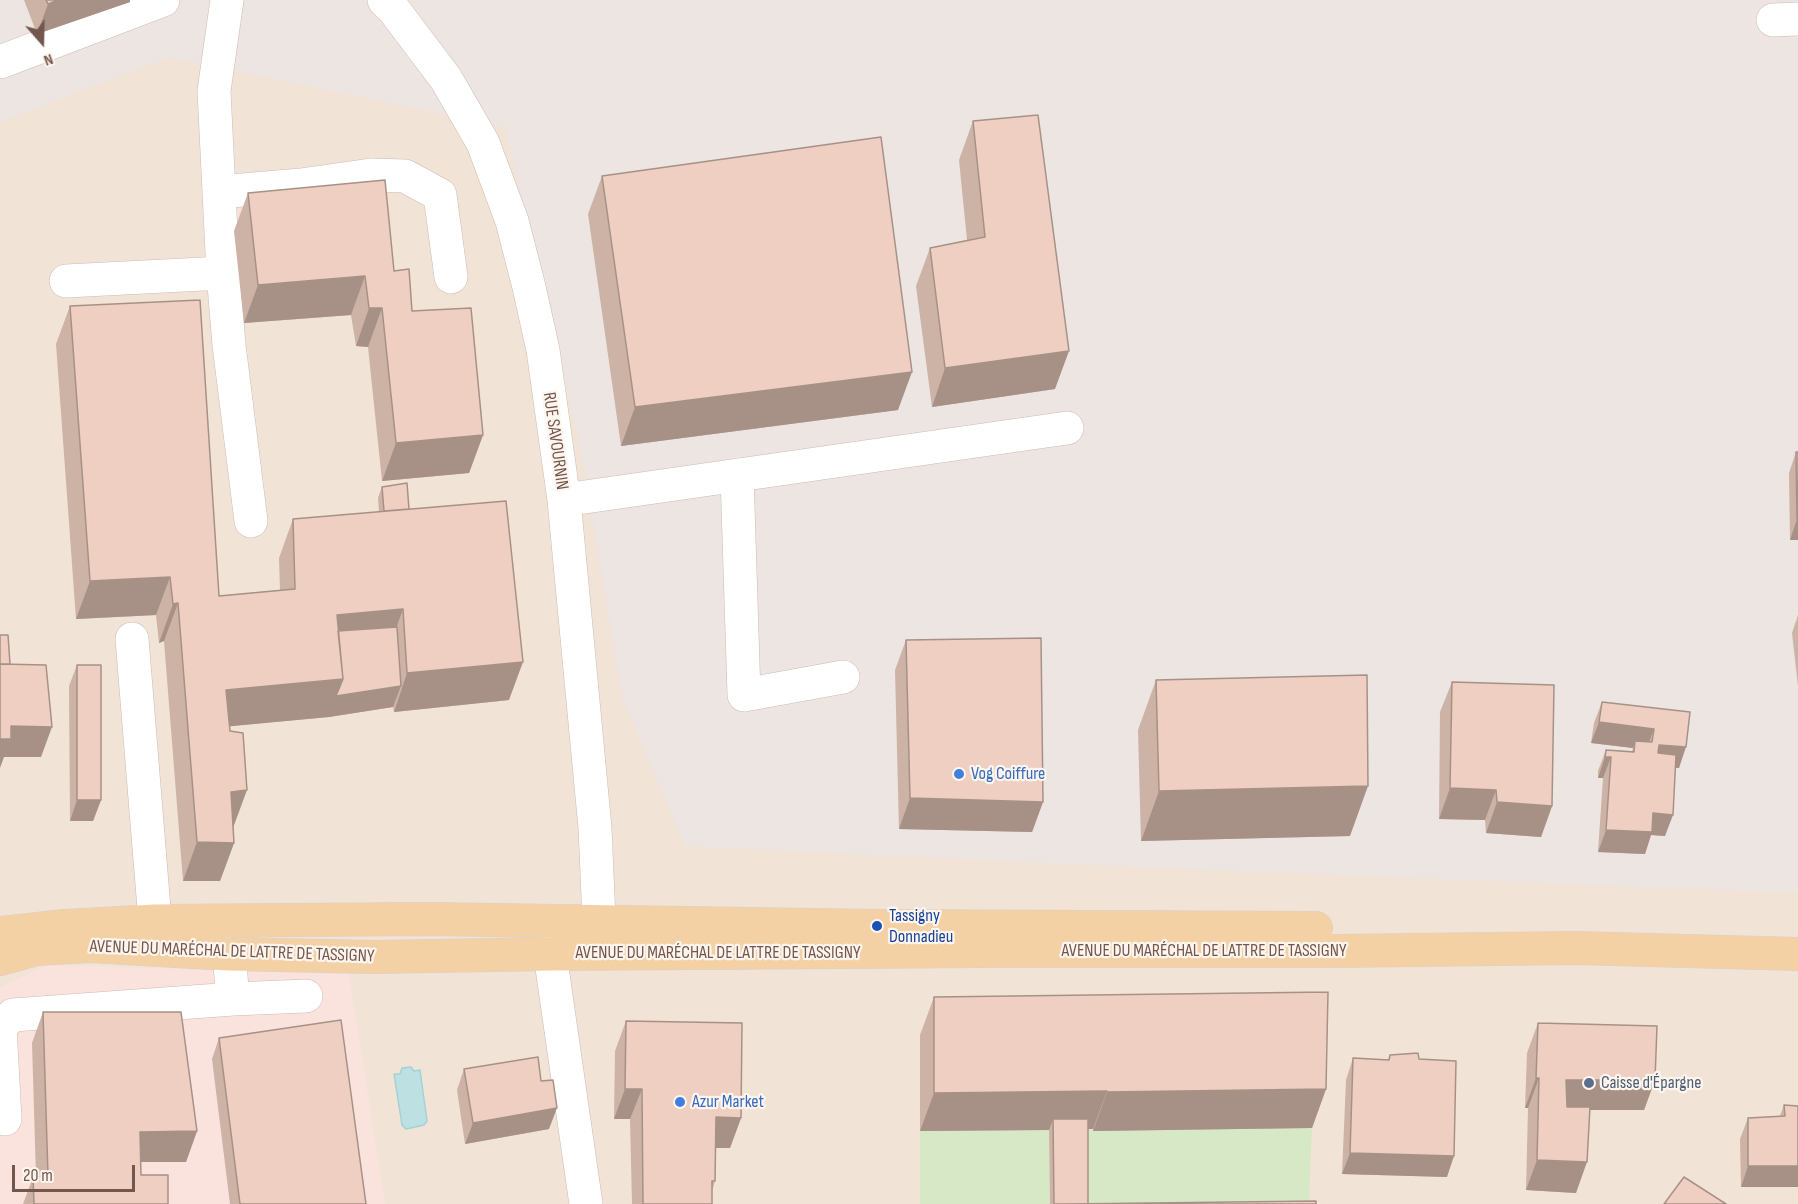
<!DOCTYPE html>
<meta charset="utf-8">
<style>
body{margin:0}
#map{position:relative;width:1798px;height:1204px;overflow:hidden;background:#fbf2e8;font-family:"Sofia Sans Condensed",sans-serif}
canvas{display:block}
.north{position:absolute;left:12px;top:12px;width:60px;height:60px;-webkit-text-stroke:4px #fef6ee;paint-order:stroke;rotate:160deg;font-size:16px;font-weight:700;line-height:24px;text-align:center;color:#73574e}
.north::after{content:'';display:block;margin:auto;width:21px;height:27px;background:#73574e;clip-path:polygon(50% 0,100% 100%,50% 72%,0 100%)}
.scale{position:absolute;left:12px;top:1165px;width:123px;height:27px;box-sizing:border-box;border:3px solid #73574e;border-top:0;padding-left:8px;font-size:18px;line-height:21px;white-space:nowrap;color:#73574e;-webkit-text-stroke:4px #fef6ee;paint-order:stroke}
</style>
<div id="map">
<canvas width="1798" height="1204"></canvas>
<div class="north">N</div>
<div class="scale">20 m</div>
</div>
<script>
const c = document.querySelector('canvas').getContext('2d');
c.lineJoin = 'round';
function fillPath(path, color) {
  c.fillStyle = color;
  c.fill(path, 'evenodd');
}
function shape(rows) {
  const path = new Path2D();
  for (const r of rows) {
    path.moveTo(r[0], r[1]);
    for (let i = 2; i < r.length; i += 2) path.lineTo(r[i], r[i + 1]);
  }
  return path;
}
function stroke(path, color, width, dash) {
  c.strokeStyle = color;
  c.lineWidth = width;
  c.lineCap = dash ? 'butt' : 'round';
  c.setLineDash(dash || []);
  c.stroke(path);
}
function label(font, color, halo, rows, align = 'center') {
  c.font = font + ' "Sofia Sans Condensed",sans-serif';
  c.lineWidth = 4.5;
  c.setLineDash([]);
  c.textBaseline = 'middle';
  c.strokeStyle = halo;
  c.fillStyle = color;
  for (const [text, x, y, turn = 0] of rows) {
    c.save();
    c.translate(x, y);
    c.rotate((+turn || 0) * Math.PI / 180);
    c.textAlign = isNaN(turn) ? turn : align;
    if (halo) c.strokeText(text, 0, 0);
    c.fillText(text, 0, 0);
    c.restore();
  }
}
fillPath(shape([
 [0,0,1798,0,1798,1204,0,1204]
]), '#f2e3d7');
fillPath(shape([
 [48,965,349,974,385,1204,0,1204,0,987]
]), '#fae3dd');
fillPath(shape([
 [0,0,1798,0,1798,893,1112,866,685,846,623,699,582,455,505,127,170,57,0,122]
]), '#ece5e1');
fillPath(shape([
 [1312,1128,1309,1204,1084,1204,1084,1130],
 [1049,1130,1050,1204,920,1204,920,1131]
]), '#d7e8c7');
const water = shape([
 [411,1067,414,1071,420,1070,427,1121,424,1125,406,1129,402,1125,394,1074,400,1074,402,1068,411,1067]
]);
fillPath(water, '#bde1e3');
stroke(water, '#a4d2d4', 1.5);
const minor = shape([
 [384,0,394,10,446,79,483,143,512,221,529,287,543,350,564,500,595,828,599,920,550,954,586,1204],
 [1773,20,1798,19],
 [0,62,163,0],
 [219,192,301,185,371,175,405,176,440,195,451,277],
 [223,273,229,345,251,521],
 [66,281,223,273,214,91,227,0],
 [737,475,744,695,843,677],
 [564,500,1067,428],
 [132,639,155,921],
 [229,954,233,999,306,996],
 [5,1119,0,1027,13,1015,233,999]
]);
const major = shape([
 [0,933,65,926,155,921,429,919,877,926,1316,928],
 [0,959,36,949,91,946,229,954,375,957,550,954,986,951,1333,951,1576,948,1798,954]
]);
stroke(minor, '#cebbb2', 34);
stroke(major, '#d8d0cd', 34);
stroke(minor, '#fff', 33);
stroke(major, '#f4d0a5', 33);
fillPath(shape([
 [24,0,130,0,130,2,37,34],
 [973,121,1055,389,932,407,916,286,930,248,967,240,959,160],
 [602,176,898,410,621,446,588,214],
 [248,193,394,271,412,311,483,435,469,473,382,481,368,347,356,346,351,315,244,323,234,231],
 [70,306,219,596,280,590,279,558,293,519,379,512,378,498,382,487,409,509,509,700,394,712,393,707,329,717,229,726,234,843,220,881,183,881,164,641,159,643,156,615,76,619,56,344],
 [1796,452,1798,540,1790,540,1789,473],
 [1798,615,1798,686,1792,633],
 [906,640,1043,802,1032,832,899,829,895,670],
 [77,665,101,800,93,821,70,821,69,686],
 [1156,680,1350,836,1141,841,1138,730],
 [1452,682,1552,806,1541,837,1486,833,1485,820,1439,819,1440,712],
 [1602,702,1690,712,1679,768,1676,768,1665,836,1651,835,1645,854,1598,852,1603,778,1598,778,1598,771,1606,750,1632,751,1633,748,1591,743,1594,723],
 [934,997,1326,1089,1312,1128,1093,1131,1093,1129,1088,1129,1088,1204,1050,1204,1049,1130,920,1131,920,1035],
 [43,1012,197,1131,186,1162,141,1162,141,1175,168,1204,23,1204,33,1177,36,1177,32,1043],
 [626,1021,741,1118,730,1148,716,1148,715,1181,712,1191,712,1204,632,1204,630,1119,614,1119,615,1051],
 [1538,1023,1655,1080,1644,1110,1590,1110,1576,1193,1526,1190,1528,1108,1525,1108,1527,1053],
 [219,1038,366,1204,230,1204,212,1059],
 [1390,1055,1419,1059,1447,1177,1342,1174,1346,1080,1353,1058,1388,1060],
 [464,1069,549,1129,465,1144,457,1090],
 [1784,1105,1798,1106,1798,1187,1741,1187,1740,1139,1748,1118,1780,1116]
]), '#cdb2a6');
fillPath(shape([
 [58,0,130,0,130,2,37,34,48,4],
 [365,276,351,315,244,323,258,285],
 [369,308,382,308,368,347,356,346],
 [1069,351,1055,389,932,407,945,368],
 [912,372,898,410,621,446,635,407],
 [483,435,469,473,382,481,396,443],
 [1797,519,1798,519,1798,540,1790,540],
 [170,577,156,615,76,619,90,581],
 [178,603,164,641,159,643,173,604],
 [403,609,389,648,332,652,337,615],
 [523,662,509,700,394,712,407,673],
 [343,679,401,686,393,707,329,717,212,728,226,690],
 [1599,722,1654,729,1646,750,1635,741,1633,748,1591,743],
 [11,726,52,727,41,757,4,757,0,768,0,739],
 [1659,745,1686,747,1679,768,1651,766],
 [1605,757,1611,757,1603,778,1598,778],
 [1368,786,1350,836,1141,841,1159,791],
 [1450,788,1496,790,1485,820,1439,819],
 [247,790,233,828,231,792],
 [910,798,1043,802,1032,832,899,829],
 [77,800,101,800,93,821,70,821],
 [1497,802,1552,806,1541,837,1486,833],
 [1653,813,1673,815,1665,836,1651,835,1645,854,1598,852,1606,830],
 [197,842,234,843,220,881,183,881],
 [1536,1078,1539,1078,1528,1108,1525,1108],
 [1566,1080,1655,1080,1644,1110,1555,1110],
 [625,1089,642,1089,630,1119,614,1119],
 [1326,1089,1312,1128,1093,1131,1107,1092],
 [1107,1091,1093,1129,1053,1130,1053,1119,1049,1130,920,1131,934,1093],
 [557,1108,549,1129,465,1144,473,1123],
 [716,1117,741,1118,730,1148,705,1148],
 [197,1131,186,1162,129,1162,140,1132],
 [1350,1153,1454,1156,1447,1177,1342,1174],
 [1537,1160,1587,1162,1576,1193,1526,1190],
 [1748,1166,1798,1166,1798,1187,1741,1187]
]), '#a79187');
const building = shape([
 [46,0,58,0,48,4,46,0],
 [1038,115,1069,351,945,368,930,248,985,237,973,121,1038,115],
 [881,137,912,372,635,407,602,176,881,137],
 [385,180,394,271,409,269,412,311,471,308,483,435,396,443,382,308,369,308,365,276,258,285,248,193,385,180],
 [200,300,219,596,295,589,293,519,506,501,523,662,407,673,403,609,337,615,343,679,226,690,230,731,243,733,247,790,231,792,234,843,197,842,178,603,173,604,170,577,90,581,70,306,200,300],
 [1796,452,1798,452,1798,519,1797,519,1796,452],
 [407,483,409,509,384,511,382,487,407,483],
 [397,627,401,686,336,696,343,679,338,631,397,627],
 [0,635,8,635,10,664,0,664,0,635],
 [1041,638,1043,802,910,798,906,640,1041,638],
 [0,664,46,665,52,727,11,726,11,739,0,739,0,664],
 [77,665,101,665,101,800,77,800,77,665],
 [1367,675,1368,786,1159,791,1156,680,1367,675],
 [1452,682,1554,685,1552,806,1497,802,1496,790,1450,788,1452,682],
 [1602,702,1690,712,1686,747,1659,745,1658,753,1676,755,1673,815,1653,813,1652,832,1606,830,1611,757,1605,757,1606,750,1634,752,1635,741,1652,742,1654,729,1599,722,1602,702],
 [1328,992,1326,1089,1107,1092,1107,1091,934,1093,934,997,1328,992],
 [43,1012,181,1012,197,1131,140,1132,141,1175,168,1175,168,1204,34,1204,33,1177,48,1176,43,1012],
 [341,1020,366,1204,240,1204,219,1038,341,1020],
 [626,1021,742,1023,741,1118,716,1117,715,1181,712,1181,712,1204,643,1204,642,1089,625,1089,626,1021],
 [1538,1023,1657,1026,1655,1080,1566,1080,1567,1107,1590,1107,1587,1162,1537,1160,1539,1078,1536,1078,1538,1023],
 [1418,1053,1419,1059,1456,1061,1454,1156,1350,1153,1353,1058,1389,1060,1390,1055,1418,1053],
 [538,1057,541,1081,553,1080,557,1108,473,1123,464,1069,538,1057],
 [1784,1105,1798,1106,1798,1166,1748,1166,1748,1118,1785,1116,1784,1105],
 [1053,1119,1088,1119,1088,1204,1054,1204,1053,1119],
 [1684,1177,1726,1204,1664,1204,1684,1177],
 [1316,1201,1316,1204,1066,1204,1316,1201]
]);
fillPath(building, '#eecfc1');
stroke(building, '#a79187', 1.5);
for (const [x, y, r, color] of [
 [959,774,6,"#3f7fe0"],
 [877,926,6,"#1a4fb4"],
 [1589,1083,6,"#5c6f8a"],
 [680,1102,6,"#3f7fe0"]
]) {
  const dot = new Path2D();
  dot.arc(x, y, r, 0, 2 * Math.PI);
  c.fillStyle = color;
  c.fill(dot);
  stroke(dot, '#fef6ee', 2);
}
label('18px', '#73574e', '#fef6ee', [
 ["RUE SAVOURNIN",555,441,82],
 ["AVENUE DU MARÉCHAL DE LATTRE DE TASSIGNY",1204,951],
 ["AVENUE DU MARÉCHAL DE LATTRE DE TASSIGNY",232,952,2],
 ["AVENUE DU MARÉCHAL DE LATTRE DE TASSIGNY",718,953]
]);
label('18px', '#366cbe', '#fef6ee', [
 ["Vog Coiffure",971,774],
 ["Azur Market",692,1102]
], 'left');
label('18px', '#164399', '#fef6ee', [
 ["Tassigny",889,916],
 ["Donnadieu",889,937]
], 'left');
label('18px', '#4e5e75', '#fef6ee', [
 ["Caisse d'Épargne",1601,1083]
], 'left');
</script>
